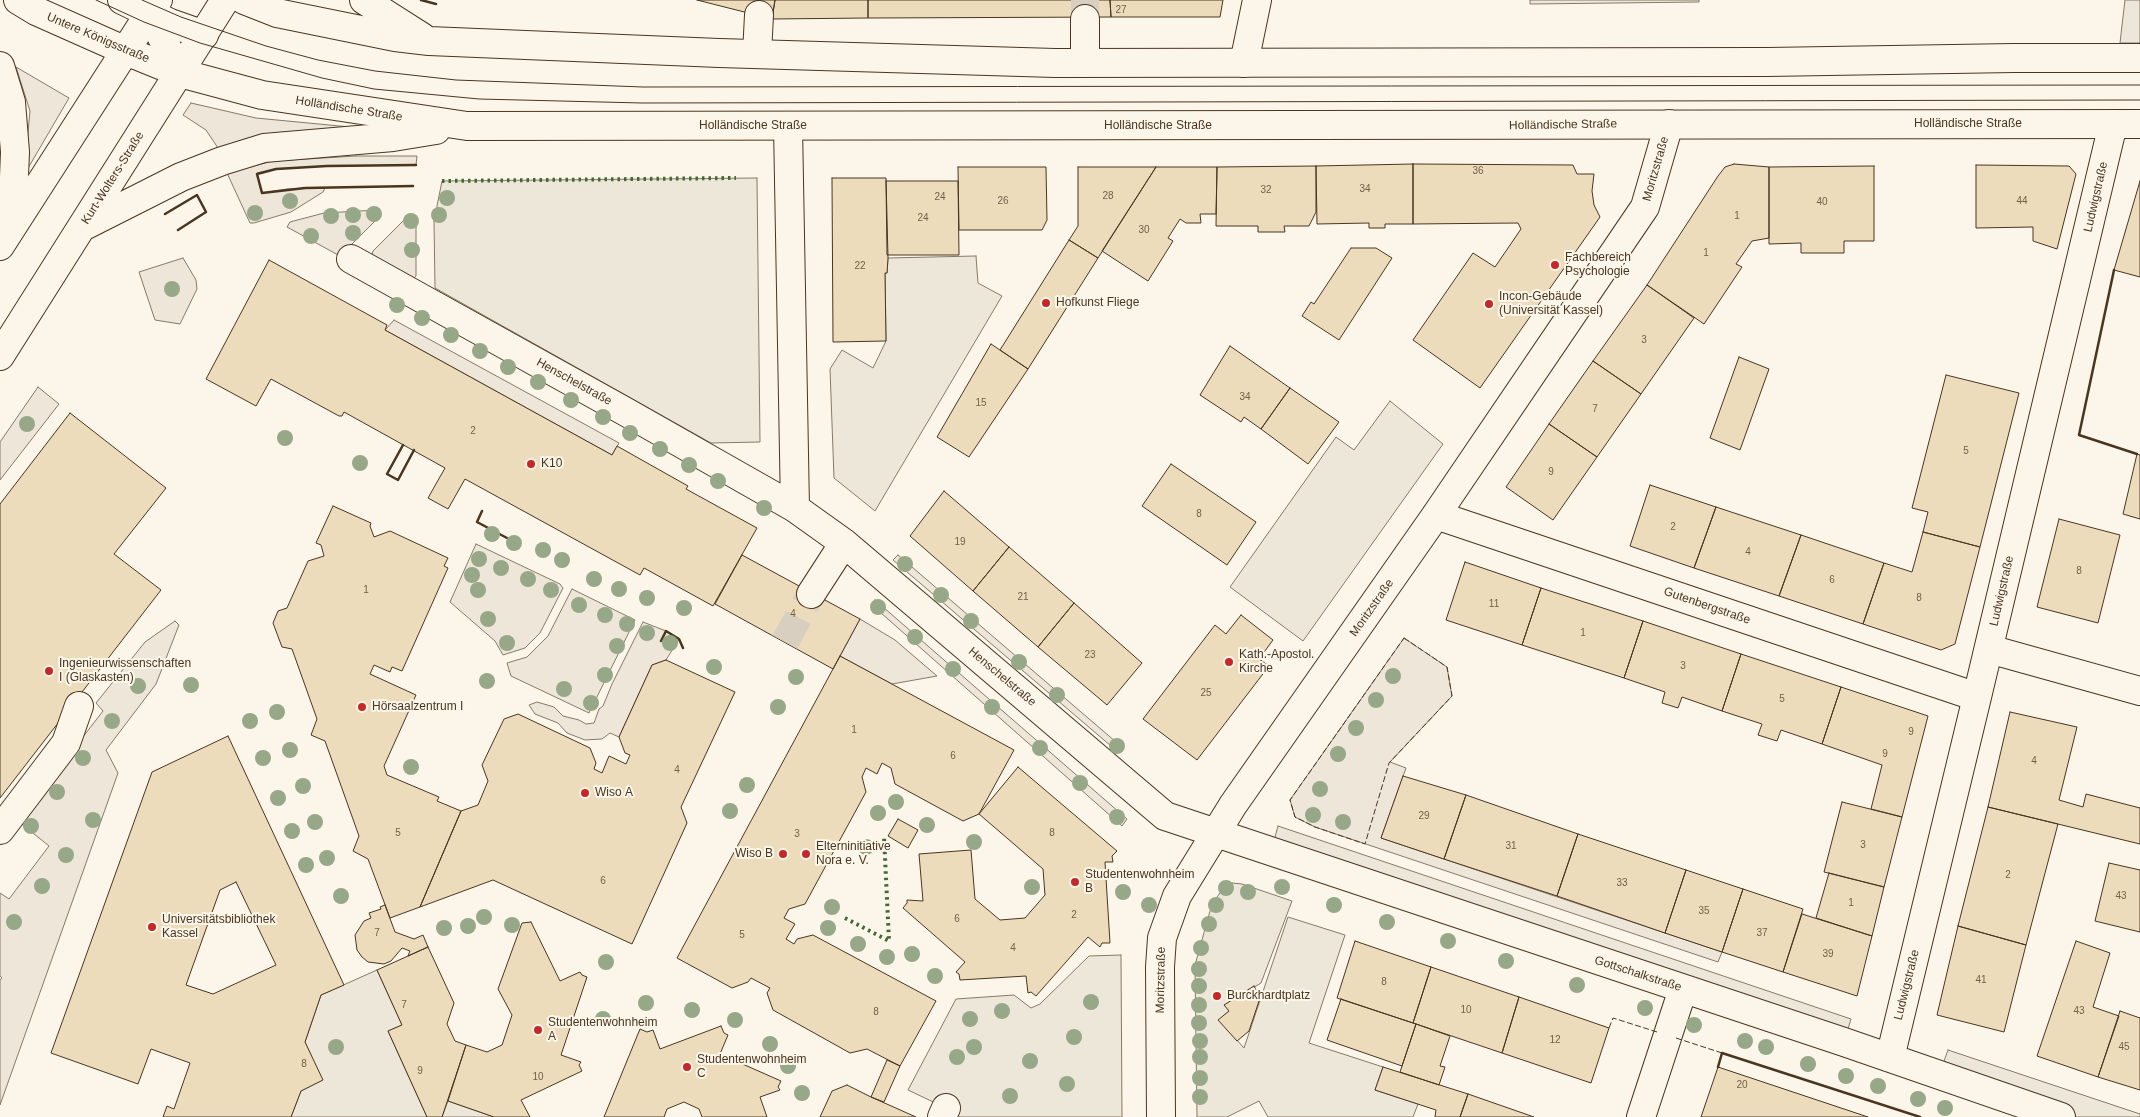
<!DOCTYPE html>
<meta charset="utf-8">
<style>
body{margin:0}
canvas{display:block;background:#fbf6e9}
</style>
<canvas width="2140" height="1117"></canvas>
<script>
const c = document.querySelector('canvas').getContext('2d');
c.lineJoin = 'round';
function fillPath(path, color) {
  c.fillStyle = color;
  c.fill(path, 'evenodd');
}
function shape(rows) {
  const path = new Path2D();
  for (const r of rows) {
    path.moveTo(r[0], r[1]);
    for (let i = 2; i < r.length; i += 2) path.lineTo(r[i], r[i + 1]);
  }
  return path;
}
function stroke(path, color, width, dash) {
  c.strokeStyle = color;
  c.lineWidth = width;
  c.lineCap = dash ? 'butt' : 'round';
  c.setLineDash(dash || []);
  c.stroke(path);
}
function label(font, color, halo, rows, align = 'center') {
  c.font = font + ' Helvetica,sans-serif';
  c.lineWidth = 4;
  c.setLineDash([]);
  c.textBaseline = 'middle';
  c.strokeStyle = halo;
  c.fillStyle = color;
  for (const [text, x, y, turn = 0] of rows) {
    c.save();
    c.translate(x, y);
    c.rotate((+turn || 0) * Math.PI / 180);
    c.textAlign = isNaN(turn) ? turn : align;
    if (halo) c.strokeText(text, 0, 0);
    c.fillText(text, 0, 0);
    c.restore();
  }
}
const green = shape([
 [16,67,69,98,24,175,30,111,16,67],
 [191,103,256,118,350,127,351,132,218,148,206,130,183,115,191,103],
 [356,156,417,156,416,165,327,166,276,169,257,173,262,193,287,189,325,188,323,192,291,212,254,223,250,223,227,173,273,161,356,156],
 [378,210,380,216,340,256,287,227,290,222,324,213,378,210],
 [410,214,416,217,416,276,414,278,372,255,373,251,410,214],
 [183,258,196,280,197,289,180,324,155,320,139,272,183,258],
 [394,320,619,443,612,455,385,330,394,320],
 [38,387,59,404,0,480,0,442,38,387],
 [476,544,560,584,563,588,540,633,525,648,503,655,495,641,450,602,476,544],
 [898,555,1123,748,1118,752,893,560,898,555],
 [572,589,635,620,589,713,511,676,507,663,527,657,548,636,572,589],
 [875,600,1127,819,1122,826,872,605,875,600],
 [860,619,895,640,937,676,892,684,840,656,860,619],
 [175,621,179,625,156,684,106,750,118,773,0,1105,0,980,2,978,0,976,0,893,9,899,49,846,18,821,103,711,96,703,145,642,175,621],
 [643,622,666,631,679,639,666,660,652,665,619,737,610,733,602,739,585,740,567,733,558,723,535,714,529,705,537,702,554,707,563,716,579,720,586,724,594,723,599,709,603,706,612,684,643,622],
 [1404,638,1447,667,1452,696,1390,762,1406,768,1381,838,1722,952,1718,962,1315,827,1295,817,1290,800,1404,638]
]);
fillPath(green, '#ede6d9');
stroke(green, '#887966', 1);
const parking = shape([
 [1530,0,1699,0,1699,2,1530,4,1530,0],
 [2125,0,2140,0,2140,43,2120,43,2125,0],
 [757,178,760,442,711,443,435,288,434,221,442,181,757,178],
 [976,256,978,283,1002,296,875,511,834,478,830,369,842,350,873,368,886,341,885,273,887,273,888,258,976,256],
 [1390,401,1443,444,1303,641,1230,587,1336,437,1354,450,1390,401],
 [1278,826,1851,1019,1844,1042,1271,852,1278,826],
 [1232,883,1242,884,1292,901,1261,983,1225,1005,1229,1011,1219,1020,1244,1048,1288,917,1345,935,1309,1043,1383,1067,1375,1090,1418,1104,1413,1117,1268,1117,1259,1101,1227,1117,1197,1117,1195,965,1212,904,1225,886,1232,883],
 [1121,955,1122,1117,960,1117,946,1108,908,1090,956,999,1014,995,1031,1008,1040,1004,1089,956,1121,955],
 [377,970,402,1025,388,1031,427,1117,291,1117,301,1091,322,1080,305,1042,321,995,377,970],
 [1948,1050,2140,1114,2140,1117,2061,1117,1939,1075,1948,1050],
 [448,1101,494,1117,442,1117,448,1101]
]);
fillPath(parking, '#ede7d9');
stroke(parking, '#887966', 1);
const building = shape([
 [697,0,775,0,772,19,697,0],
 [775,0,868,0,868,18,772,19,775,0],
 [868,0,1110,0,1111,17,868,18,868,0],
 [1110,0,1223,0,1220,17,1111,17,1110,0],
 [1413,164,1573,165,1577,174,1594,174,1592,191,1594,205,1600,217,1480,388,1413,340,1473,253,1495,267,1521,229,1518,223,1413,224,1413,164],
 [1413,164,1413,224,1385,224,1385,228,1369,228,1369,223,1317,224,1316,166,1413,164],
 [1734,164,1769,167,1769,238,1752,241,1736,264,1742,267,1704,324,1647,285,1718,176,1725,167,1734,164],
 [1976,165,2069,166,2076,174,2057,249,2033,241,2033,227,1976,228,1976,165],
 [1316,166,1316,212,1309,226,1284,226,1285,232,1258,232,1258,226,1216,226,1217,167,1316,166],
 [1874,166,1874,241,1844,241,1844,253,1801,253,1801,243,1769,244,1769,167,1874,166],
 [958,167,1046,167,1047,220,1042,230,959,230,958,167],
 [1078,167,1156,167,1098,258,1069,240,1078,226,1078,167],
 [1156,167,1217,167,1216,214,1200,214,1201,223,1186,223,1180,219,1168,238,1173,241,1148,281,1102,251,1156,167],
 [832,178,886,178,888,258,887,273,885,273,886,341,833,342,832,178],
 [886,181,958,181,959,255,887,255,886,181],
 [2140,181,2140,277,2114,270,2140,181],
 [1069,240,1098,258,1028,369,1000,350,1069,240],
 [1351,248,1376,248,1392,258,1339,340,1302,316,1311,302,1314,304,1351,248],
 [269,260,387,325,385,330,612,455,617,446,688,486,686,489,757,528,713,606,644,568,640,575,465,479,448,509,428,498,445,468,344,412,342,416,339,416,271,379,256,406,206,379,269,260],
 [1647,285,1694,318,1641,394,1593,361,1647,285],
 [991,344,1028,369,969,457,937,437,991,344],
 [1230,346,1290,388,1261,429,1244,417,1241,422,1200,395,1230,346],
 [1739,357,1769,369,1740,450,1710,438,1739,357],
 [1593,361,1641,394,1597,457,1549,424,1593,361],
 [1946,375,2019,393,1980,547,1923,532,1928,512,1912,508,1946,375],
 [1290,388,1339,422,1308,464,1261,429,1290,388],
 [70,413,166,488,114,554,161,590,0,798,0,504,70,413],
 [1549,424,1597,457,1553,520,1506,487,1549,424],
 [2137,454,2140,455,2140,519,2123,514,2137,454],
 [1171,464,1256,522,1227,565,1142,506,1171,464],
 [1650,485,1716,507,1694,568,1630,546,1650,485],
 [944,491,1009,547,973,591,910,536,944,491],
 [333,506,371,523,370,526,374,537,390,531,448,558,444,566,448,568,402,671,392,667,390,672,374,665,370,674,416,695,384,766,387,775,439,797,437,801,461,811,420,907,390,918,368,859,353,851,359,836,325,741,311,735,317,719,292,649,282,647,273,623,278,611,287,608,308,561,324,556,321,545,316,543,333,506],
 [1716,507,1801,535,1779,596,1694,568,1716,507],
 [2059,519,2120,535,2098,623,2037,607,2059,519],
 [1923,532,1980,547,1955,644,1941,650,1863,624,1884,563,1912,572,1923,532],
 [1801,535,1884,563,1863,624,1779,596,1801,535],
 [1009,547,1074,603,1038,647,973,591,1009,547],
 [742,555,860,619,833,669,715,604,742,555],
 [1465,562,1541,588,1522,645,1446,620,1465,562],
 [1541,588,1643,621,1624,678,1522,645,1541,588],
 [1074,603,1142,663,1107,705,1038,647,1074,603],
 [1241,615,1273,640,1259,659,1269,666,1197,760,1143,719,1215,625,1226,634,1241,615],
 [1643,621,1741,654,1722,711,1682,697,1678,708,1662,703,1665,692,1624,678,1643,621],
 [1741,654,1841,687,1822,744,1781,730,1777,741,1758,735,1762,724,1722,711,1741,654],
 [840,656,1014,750,979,814,963,821,895,784,891,768,882,763,877,774,866,768,862,777,866,792,805,904,789,909,784,918,795,924,786,939,794,944,797,939,813,935,936,1001,900,1066,867,1049,850,1053,773,1010,767,993,770,988,751,978,748,982,732,988,677,958,840,656],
 [666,660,735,692,681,807,687,823,632,944,493,880,420,907,461,811,478,805,488,781,482,765,504,719,518,714,590,748,596,763,594,769,602,773,609,756,626,764,630,755,625,753,619,737,652,665,666,660],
 [1841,687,1928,716,1902,817,1871,809,1882,765,1822,744,1841,687],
 [2010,712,2077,727,2059,800,2083,807,2086,794,2140,808,2140,844,1988,807,2010,712],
 [228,736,344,985,321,995,305,1042,323,1080,301,1091,291,1117,163,1117,167,1106,174,1109,190,1063,151,1049,138,1084,51,1053,152,772,228,736],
 [236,882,276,965,213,994,186,985,220,890,236,882],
 [1018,767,1117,851,1112,856,1113,862,1105,862,1110,943,1102,943,1100,947,1088,937,1036,996,1031,992,1028,993,1026,976,960,980,959,974,956,972,965,962,903,908,907,903,907,900,923,901,919,854,971,850,975,899,1000,920,1025,918,1045,895,1043,869,979,814,1018,767],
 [1403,776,1466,795,1444,859,1381,838,1403,776],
 [1466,795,1578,834,1557,896,1444,859,1466,795],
 [1842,802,1902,817,1884,887,1824,872,1842,802],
 [1988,807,2058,824,2026,945,1958,926,1988,807],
 [898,819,918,830,908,848,888,836,898,819],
 [1578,834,1686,870,1665,933,1557,896,1578,834],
 [2109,863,2140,870,2140,932,2095,921,2109,863],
 [1686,870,1743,889,1722,952,1665,933,1686,870],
 [1829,873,1884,887,1872,936,1816,918,1829,873],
 [1743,889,1803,909,1783,972,1722,952,1743,889],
 [385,905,395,932,414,939,423,935,428,947,408,956,410,951,402,948,391,961,384,964,368,962,362,957,357,950,355,935,364,921,371,918,369,913,381,909,380,907,385,905],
 [1802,914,1872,936,1857,996,1783,972,1802,914],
 [531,922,560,981,580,972,582,975,587,977,561,1055,581,1062,579,1065,582,1071,521,1100,530,1117,494,1117,448,1101,466,1045,487,1052,502,1045,512,1015,498,989,522,923,531,922],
 [1958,926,2026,945,2004,1032,1937,1015,1958,926],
 [1355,941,1431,967,1413,1023,1337,998,1355,941],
 [2076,941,2110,953,2093,1007,2119,1016,2098,1077,2037,1056,2076,941],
 [428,947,454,1003,447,1024,455,1041,466,1045,442,1117,427,1117,388,1031,402,1025,377,970,428,947],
 [1431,967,1519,997,1502,1053,1413,1023,1431,967],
 [1254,986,1260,998,1249,1031,1237,1041,1218,1020,1229,1011,1224,1005,1254,986],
 [1519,997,1609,1028,1591,1083,1502,1053,1519,997],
 [1341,999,1416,1024,1402,1066,1327,1040,1341,999],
 [2120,1011,2140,1018,2140,1090,2098,1077,2120,1011],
 [1416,1024,1450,1036,1440,1066,1445,1067,1439,1085,1400,1072,1416,1024],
 [721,1026,724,1033,728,1035,720,1054,781,1081,778,1087,780,1090,760,1097,767,1117,702,1117,699,1109,684,1102,667,1109,664,1117,604,1117,640,1029,647,1032,653,1030,660,1049,721,1026],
 [887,1060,900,1066,884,1102,871,1097,887,1060],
 [1383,1067,1468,1094,1460,1117,1435,1117,1436,1110,1375,1090,1383,1067],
 [1718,1067,1868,1117,1701,1117,1718,1067],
 [847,1085,871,1097,916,1117,820,1117,832,1091,847,1085],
 [1468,1094,1534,1117,1460,1117,1468,1094]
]);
fillPath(building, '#ecdcbc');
stroke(building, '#4a3520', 1);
stroke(shape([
 [1085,19,1085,0],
 [785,642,811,594]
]), '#d8cfc1', 28, [28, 14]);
const minor = shape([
 [18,0,36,11,126,51],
 [122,0,170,23,204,35],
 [150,14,180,73],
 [1085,19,1085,63],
 [757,54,759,15],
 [1244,63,1257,0],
 [0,66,11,102,15,152,12,226],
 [788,126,795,508],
 [351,259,626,412,795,508,844,543,1165,816,1844,1042,2061,1117],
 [1436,515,1977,697],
 [811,594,844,543],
 [1989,649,2140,691],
 [0,830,66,743,79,706],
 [1890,1058,1977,697,2113,124],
 [942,1117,946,1108],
 [1161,1117,1160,967,1162,938,1177,896,1233,805,1436,515,1645,207,1669,124],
 [1641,1117,1683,989]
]);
const major = shape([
 [244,0,277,13,395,37,429,41,719,53,1055,63,1767,62,2014,58,2140,58],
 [364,0,422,37],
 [126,51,180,73,262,95,467,126,2140,124],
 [82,227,181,177,222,161,264,148,393,137,436,130],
 [0,246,158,0],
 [0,356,225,0]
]);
stroke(minor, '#4a3520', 30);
stroke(major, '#4a3520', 30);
stroke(minor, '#fbf6e9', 28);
stroke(major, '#fbf6e9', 28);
stroke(shape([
 [96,0,144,22,200,43,322,78,374,89,479,99,642,103,2140,100],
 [142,0,181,17,266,46,318,60,375,71,456,80,643,87,2140,85]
]), '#4a3520', 1);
stroke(shape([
 [442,181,736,178],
 [845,918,889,941,884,836]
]), '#436837', 4, [2.5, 4]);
stroke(shape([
 [1404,638,1447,667,1452,696,1389,763,1365,844,1315,827,1295,817,1290,800,1404,638],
 [1609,1028,1613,1018,1657,1032],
 [1676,1038,1722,1053]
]), '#4a3520', 1, [6, 2.5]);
stroke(shape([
 [421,0,436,4],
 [413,186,305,188,262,193,257,174,276,169,327,166,416,165],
 [165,214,197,195,206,212,178,230],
 [2114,270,2079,435,2137,454],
 [403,445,387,474,398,480,414,450],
 [482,511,477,522,507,538],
 [661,641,666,631,679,639,683,648],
 [1718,1067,1722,1053,1920,1117]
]), '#4a3520', 2.5);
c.fillStyle = '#96a887';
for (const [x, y] of [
 [447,198],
 [290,201],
 [255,213],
 [374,214],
 [353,215],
 [439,215],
 [331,216],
 [411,221],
 [353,233],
 [311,236],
 [412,250],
 [172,289],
 [397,305],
 [422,318],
 [451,335],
 [480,351],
 [508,367],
 [538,382],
 [571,400],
 [603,417],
 [27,424],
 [630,433],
 [285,438],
 [660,449],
 [360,463],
 [689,465],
 [718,481],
 [764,508],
 [492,534],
 [514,543],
 [543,550],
 [479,559],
 [562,560],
 [905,564],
 [501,568],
 [472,575],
 [528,579],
 [594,579],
 [619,589],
 [478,590],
 [551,590],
 [941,595],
 [647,598],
 [579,605],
 [878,607],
 [684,608],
 [605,615],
 [488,619],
 [971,621],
 [627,624],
 [647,633],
 [915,637],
 [507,643],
 [670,643],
 [617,646],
 [1019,662],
 [714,667],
 [953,669],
 [605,675],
 [1393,676],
 [796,677],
 [487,681],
 [191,685],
 [138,686],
 [564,689],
 [1057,695],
 [1376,700],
 [591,703],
 [778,707],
 [992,707],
 [277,712],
 [112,721],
 [250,721],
 [1356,728],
 [1117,746],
 [1040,748],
 [290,750],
 [1338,754],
 [83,758],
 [263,758],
 [411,767],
 [1080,783],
 [747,785],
 [303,786],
 [1320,789],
 [57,792],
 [278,798],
 [896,802],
 [730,811],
 [878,813],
 [1313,815],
 [1117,817],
 [93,820],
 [315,822],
 [1343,822],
 [927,825],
 [31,826],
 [292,831],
 [974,842],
 [866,847],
 [66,855],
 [327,858],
 [306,865],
 [42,886],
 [1032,887],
 [1282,887],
 [1226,888],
 [1123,892],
 [1248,892],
 [341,896],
 [1149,905],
 [1216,905],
 [1334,905],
 [832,907],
 [484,917],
 [14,922],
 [1387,922],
 [1209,924],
 [512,925],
 [468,926],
 [444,928],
 [828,928],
 [1448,941],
 [858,944],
 [1201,948],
 [912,954],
 [887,957],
 [1506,961],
 [606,962],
 [1199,969],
 [935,976],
 [1577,985],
 [1199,986],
 [1091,1002],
 [646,1003],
 [1199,1005],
 [1645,1008],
 [692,1010],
 [1002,1011],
 [603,1019],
 [970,1019],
 [735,1020],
 [1199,1023],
 [1694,1025],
 [1074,1037],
 [1200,1041],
 [1745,1041],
 [770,1044],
 [336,1047],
 [974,1047],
 [1766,1047],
 [957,1057],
 [1200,1057],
 [1030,1061],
 [1808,1064],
 [788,1066],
 [1846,1076],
 [1200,1078],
 [1067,1084],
 [1878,1086],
 [802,1093],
 [1010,1096],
 [1200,1097],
 [1918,1099],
 [1945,1108]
]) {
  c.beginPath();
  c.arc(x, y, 8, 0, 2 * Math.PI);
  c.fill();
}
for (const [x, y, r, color] of [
 [1555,265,5,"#c62828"],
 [1046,303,5,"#c62828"],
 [1489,304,5,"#c62828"],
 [531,464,5,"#c62828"],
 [1229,662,5,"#c62828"],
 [49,671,5,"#c62828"],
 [362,707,5,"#c62828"],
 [585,793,5,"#c62828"],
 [783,854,5,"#c62828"],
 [806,854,5,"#c62828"],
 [1075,882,5,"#c62828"],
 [152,927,5,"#c62828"],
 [1217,996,5,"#c62828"],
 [538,1030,5,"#c62828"],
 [687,1067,5,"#c62828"]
]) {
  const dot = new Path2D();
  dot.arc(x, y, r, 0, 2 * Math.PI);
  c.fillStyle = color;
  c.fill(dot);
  stroke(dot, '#fbf6e9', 2);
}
label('10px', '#725f47', null, [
 ["27",1121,10],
 ["36",1478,171],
 ["34",1365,189],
 ["32",1266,190],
 ["28",1108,196],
 ["24",940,197],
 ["26",1003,201],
 ["44",2022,201],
 ["40",1822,202],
 ["1",1737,216],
 ["24",923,218],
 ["30",1144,230],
 ["1",1706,253],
 ["22",860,266],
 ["3",1644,340],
 ["34",1245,397],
 ["15",981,403],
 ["7",1595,409],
 ["2",473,431],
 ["5",1966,451],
 ["9",1551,472],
 ["8",1199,514],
 ["2",1673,527],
 ["19",960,542],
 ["4",1748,552],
 ["8",2079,571],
 ["6",1832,580],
 ["1",366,590],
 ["21",1023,597],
 ["8",1919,598],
 ["11",1494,604],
 ["4",793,614],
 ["1",1583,633],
 ["23",1090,655],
 ["3",1683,666],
 ["25",1206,693],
 ["5",1782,699],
 ["1",854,730],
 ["9",1911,732],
 ["9",1885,754],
 ["6",953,756],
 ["4",2034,761],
 ["4",677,770],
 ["29",1424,816],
 ["5",398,833],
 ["8",1052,833],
 ["3",797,834],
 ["3",1863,845],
 ["31",1511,846],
 ["2",2008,875],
 ["6",603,881],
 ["33",1622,883],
 ["43",2121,896],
 ["1",1851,903],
 ["35",1704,911],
 ["2",1074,915],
 ["6",957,919],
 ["7",377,933],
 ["37",1762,933],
 ["5",742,935],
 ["4",1013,948],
 ["39",1828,954],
 ["41",1981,980],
 ["8",1384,982],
 ["7",404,1005],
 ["10",1466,1010],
 ["43",2079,1011],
 ["8",876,1012],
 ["12",1555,1040],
 ["45",2124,1047],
 ["8",304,1064],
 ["9",420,1071],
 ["10",538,1077],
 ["20",1742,1085]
]);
label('12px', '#4a3520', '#fbf6e9', [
 ["Untere Königsstraße",98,38,23],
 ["Holländische Straße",349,109,9],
 ["Holländische Straße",1968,124],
 ["Holländische Straße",1563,125,-1],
 ["Holländische Straße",753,126],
 ["Holländische Straße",1158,126],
 ["Moritzstraße",1656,169,-74],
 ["Kurt-Wolters-Straße",113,178,-58],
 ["Ludwigstraße",2096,197,-77],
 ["Henschelstraße",574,382,29],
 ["Ludwigstraße",2002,591,-77],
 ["Gutenbergstraße",1707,606,19],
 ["Moritzstraße",1372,608,-55],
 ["Henschelstraße",1002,677,40],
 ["Gottschalkstraße",1638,974,18],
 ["Moritzstraße",1161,980,-89],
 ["Ludwigstraße",1907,985,-76]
]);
label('12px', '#4a3520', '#fbf6e9', [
 ["Fachbereich",1565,258],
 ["Psychologie",1565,272],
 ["Incon-Gebäude",1499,297],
 ["(Universität Kassel)",1499,311],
 ["Hofkunst Fliege",1056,303],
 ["K10",541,464],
 ["Kath.-Apostol.",1239,655],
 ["Kirche",1239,669],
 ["Ingenieurwissenschaften",59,664],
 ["I (Glaskasten)",59,678],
 ["Hörsaalzentrum I",372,707],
 ["Wiso A",595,793],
 ["Elterninitiative",816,847],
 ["Nora e. V.",816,861],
 ["Wiso B",773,854,"right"],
 ["Studentenwohnheim",1085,875],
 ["B",1085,889],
 ["Universitätsbibliothek",162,920],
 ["Kassel",162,934],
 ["Burckhardtplatz",1227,996],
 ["Studentenwohnheim",548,1023],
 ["A",548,1037],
 ["Studentenwohnheim",697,1060],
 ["C",697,1074]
], 'left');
</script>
